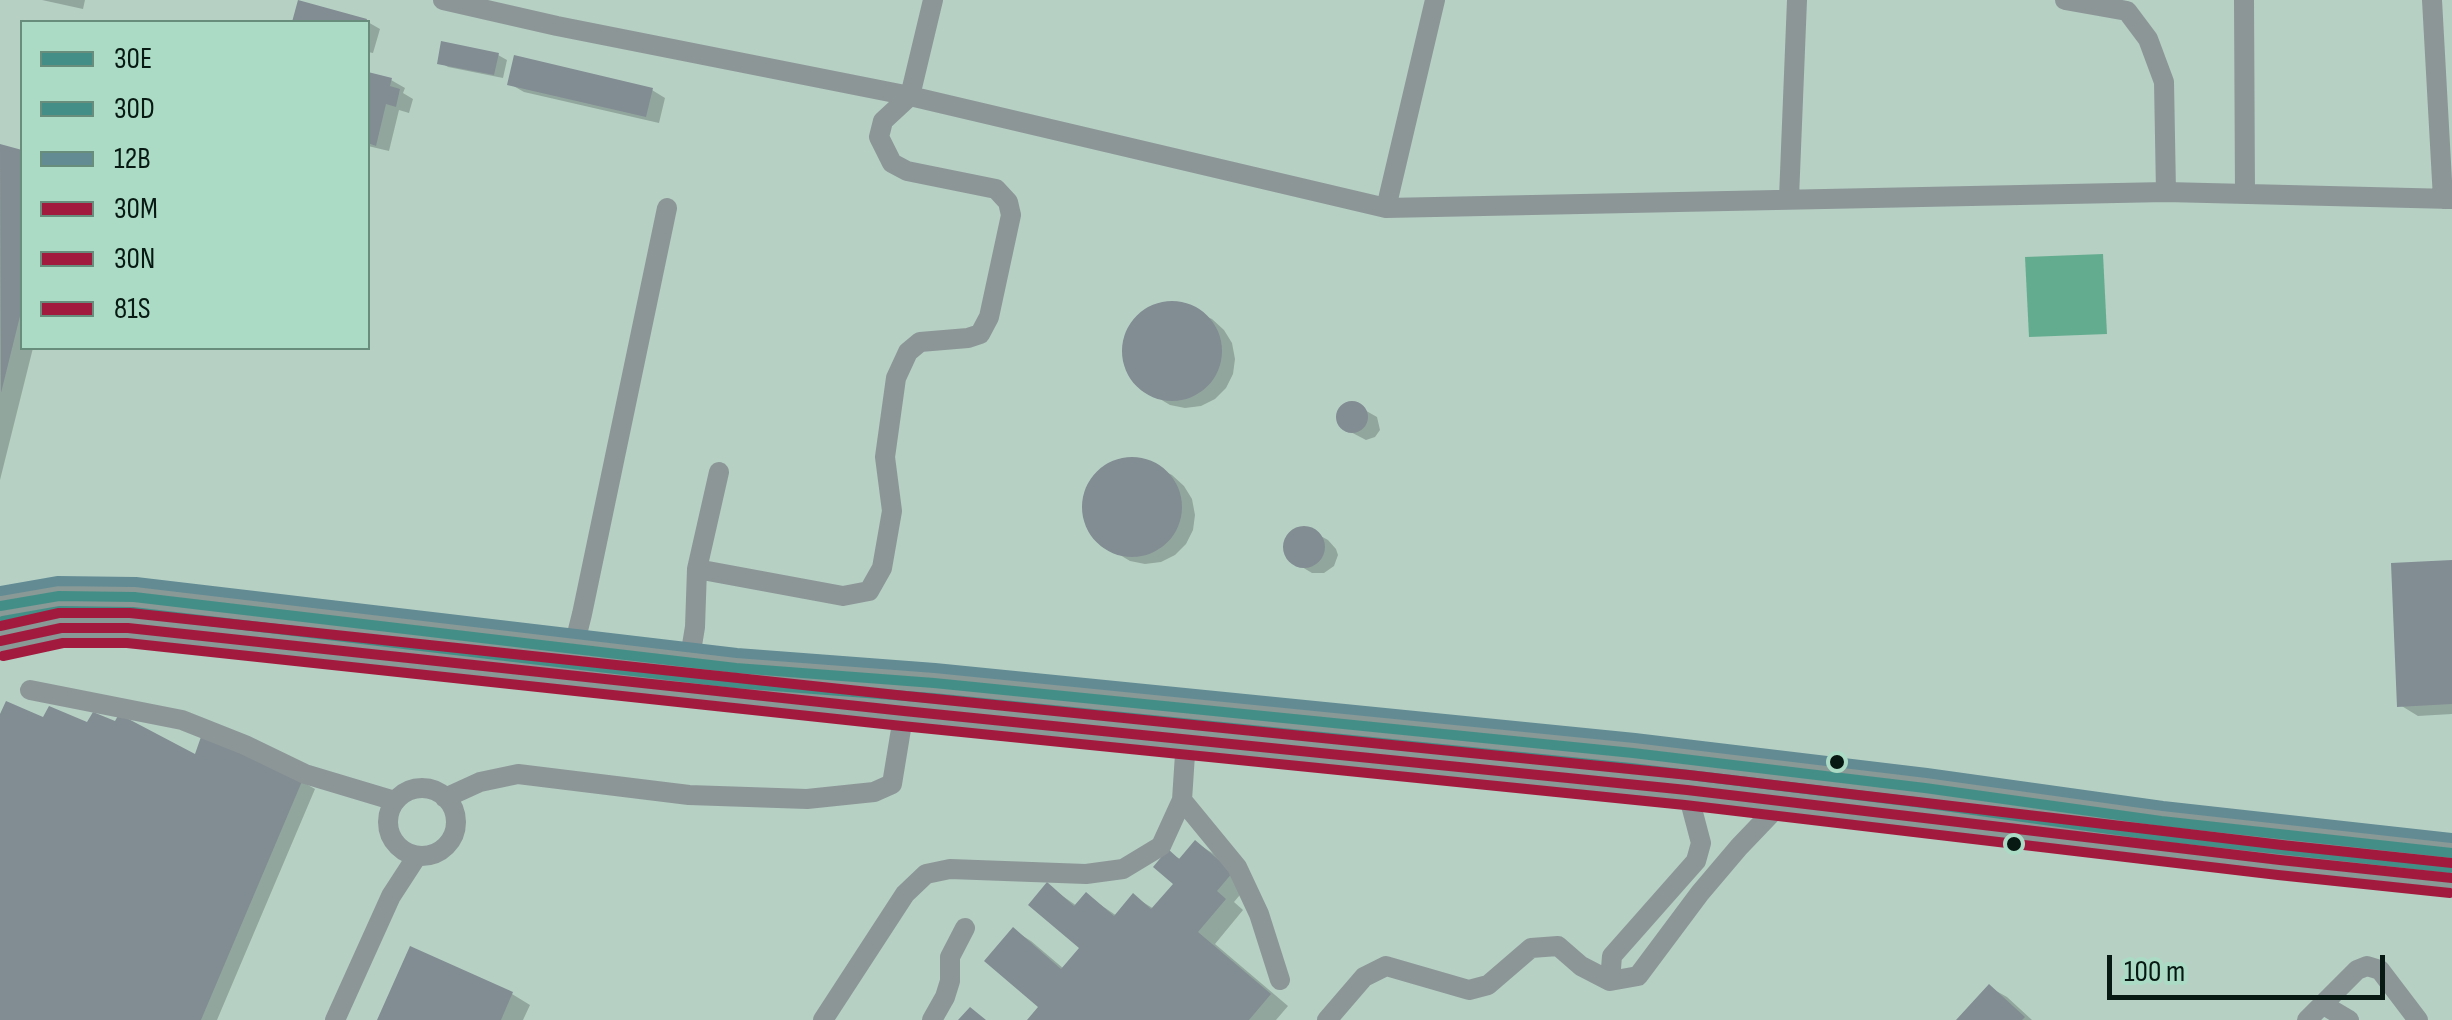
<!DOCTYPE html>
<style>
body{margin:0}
#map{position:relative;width:2452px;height:1020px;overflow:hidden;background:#b6d0c4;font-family:"Sofia Sans Condensed",sans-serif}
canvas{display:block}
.legend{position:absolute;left:20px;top:20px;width:350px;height:330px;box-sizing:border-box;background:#abdbc5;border:2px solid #698d7d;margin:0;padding:12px 18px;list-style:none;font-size:30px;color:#071912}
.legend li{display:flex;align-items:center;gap:20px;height:50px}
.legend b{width:50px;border:2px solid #698d7d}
.scale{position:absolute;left:2107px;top:955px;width:278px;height:45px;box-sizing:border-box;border:5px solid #071912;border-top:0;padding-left:12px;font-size:30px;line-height:35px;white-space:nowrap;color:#071912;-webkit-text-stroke:8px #abdbc5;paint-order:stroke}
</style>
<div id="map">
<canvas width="2452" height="1020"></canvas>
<ul class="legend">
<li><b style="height:12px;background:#438f87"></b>30E</li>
<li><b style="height:12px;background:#438f87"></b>30D</li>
<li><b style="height:12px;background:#628b94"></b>12B</li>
<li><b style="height:12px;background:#a31a3f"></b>30M</li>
<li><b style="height:12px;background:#a31a3f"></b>30N</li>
<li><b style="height:12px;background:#a31a3f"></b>81S</li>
</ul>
<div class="scale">100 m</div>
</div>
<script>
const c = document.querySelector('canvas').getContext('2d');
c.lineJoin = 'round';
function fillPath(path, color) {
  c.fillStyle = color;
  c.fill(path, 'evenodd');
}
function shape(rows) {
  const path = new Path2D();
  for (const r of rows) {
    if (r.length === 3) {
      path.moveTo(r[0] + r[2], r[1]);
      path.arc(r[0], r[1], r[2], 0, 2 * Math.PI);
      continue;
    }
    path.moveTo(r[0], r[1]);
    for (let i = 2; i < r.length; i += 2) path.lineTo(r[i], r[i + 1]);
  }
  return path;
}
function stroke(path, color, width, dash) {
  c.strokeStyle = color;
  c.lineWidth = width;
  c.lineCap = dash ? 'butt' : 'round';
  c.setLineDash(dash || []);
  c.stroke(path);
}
fillPath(shape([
 [2103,254,2107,334,2029,337,2025,257]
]), '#64ac90');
fillPath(shape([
 [42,0,85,0,83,9],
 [299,3,366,21,380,29,373,53,368,52,368,22,294,22],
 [498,55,507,60,503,78,448,67,440,62],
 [368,74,391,80,405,88,403,93,413,99,409,113,399,110,389,151,368,146],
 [510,84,652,90,665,98,659,123,524,92],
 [0,147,22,152,22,348,33,348,0,480],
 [1166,304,1182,305,1212,319,1224,330,1232,343,1235,359,1233,374,1226,388,1215,399,1201,406,1185,408,1170,405,1155,396,1141,387,1131,376,1125,361,1125,345,1129,330,1139,317,1151,308],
 [1354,404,1377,417,1380,430,1375,437,1366,440,1343,428,1338,415,1346,405],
 [1127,460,1142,460,1172,475,1184,486,1192,499,1195,515,1193,530,1186,544,1175,555,1161,562,1145,564,1130,561,1115,552,1101,543,1091,531,1085,517,1085,501,1089,486,1099,473,1112,464],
 [1308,529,1328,540,1336,549,1338,555,1334,566,1324,573,1312,573,1297,564,1288,556,1286,551,1287,538,1296,530],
 [2452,563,2452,714,2418,716,2400,705],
 [0,720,44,720,89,725,196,757,301,781,315,789,217,1020,0,1020],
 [1196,843,1214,854,1249,884,1234,902,1243,910,1215,944,1288,1006,1276,1020,1030,1020,1041,1007,1013,930,1031,941,1064,969,1082,948,1048,886,1077,906,1086,895,1117,916,1133,896,1154,909,1176,883,1169,853,1182,860],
 [1989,987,2007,997,2032,1020,1960,1020],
 [512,994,530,1005,523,1020,380,1020]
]), '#0003');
fillPath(shape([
 [298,0,367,19,366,22,292,22],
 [441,41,499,53,494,75,437,64],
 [514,55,653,88,646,117,507,85],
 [368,72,392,78,390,86,400,89,396,107,386,104,376,146,368,143],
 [0,144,22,150,22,308,1,393],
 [1172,351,50],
 [1352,417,16],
 [1132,507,50],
 [1304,547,21],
 [2452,560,2452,704,2397,707,2391,563],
 [6,701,43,717,49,706,87,722,93,712,115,721,119,714,195,754,202,734,303,779,201,1020,0,1020,0,714],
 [1195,840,1233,872,1217,891,1226,899,1198,932,1271,994,1249,1020,1027,1020,1038,1007,984,961,1013,927,1061,969,1079,948,1028,905,1047,882,1074,906,1086,892,1114,916,1133,893,1151,909,1173,884,1153,867,1168,849,1179,859],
 [410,946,513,992,501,1020,377,1020],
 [1989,984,2025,1017,2022,1020,1956,1020],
 [970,1007,986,1020,958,1020]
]), '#828c93');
stroke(shape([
 [443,0,557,26,910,96,1386,208,2166,192,2452,199],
 [2065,0,2127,11,2148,39,2164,82,2166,192],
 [2244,0,2245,194],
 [2432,0,2443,199],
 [1789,198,1797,0],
 [1386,208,1435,0],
 [697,569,843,596,869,591,882,568,892,511,885,457,896,378,908,352,920,342,968,338,980,334,989,317,1011,215,1008,202,996,189,907,171,892,163,879,137,883,121,910,96,933,0],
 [573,650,582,614,667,208],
 [689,663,695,627,697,569,719,472],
 [30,690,182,720,245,745,305,774,395,801],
 [422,822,34],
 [445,798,480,782,518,774,689,795,807,799,874,792,892,784,904,711],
 [1182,800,1237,867,1259,914,1280,980],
 [1610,981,1612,956,1696,861,1701,843,1687,790],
 [2322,1004,2349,1020],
 [335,1020,391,896,417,856],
 [823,1020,905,894,926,874,950,869,1086,874,1123,869,1161,846,1182,800,1186,739],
 [932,1020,945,997,950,981,950,957,965,928],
 [1327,1020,1364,977,1386,966,1469,990,1488,985,1531,948,1558,946,1581,966,1610,981,1638,976,1700,893,1739,847,1783,801],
 [2307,1020,2357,970,2367,966,2380,970,2418,1020]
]), '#8c9697', 20);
stroke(shape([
 [0,606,59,596,109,595,134,597,352,621,573,650,736,668,934,683,1633,753,1925,788,2161,821,2452,853],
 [0,641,61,628,128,628,904,711,1687,790,2280,860,2452,878]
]), '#889996', 25);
stroke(shape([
 [0,606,59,596,134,597,736,668,934,683,1633,753,1925,788,2161,821,2452,853]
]), '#438f87', 10);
stroke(shape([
 [3,621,60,611,133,612,734,683,933,698,1631,768,1923,803,2159,836,2450,868]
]), '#438f87', 10);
stroke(shape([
 [0,591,58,581,136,582,737,653,935,668,1635,738,1927,773,2163,806,2452,838]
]), '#628b94', 10);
stroke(shape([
 [0,641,61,628,128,628,904,711,1687,790,2280,860,2452,878]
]), '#a31a3f', 10);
stroke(shape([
 [3,656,63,643,127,643,902,726,1685,805,2278,875,2450,893]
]), '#a31a3f', 10);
stroke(shape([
 [0,626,59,613,130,613,906,696,1689,775,2282,845,2452,863]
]), '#a31a3f', 10);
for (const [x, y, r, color] of [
 [1837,762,9,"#071912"],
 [2014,844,9,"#071912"]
]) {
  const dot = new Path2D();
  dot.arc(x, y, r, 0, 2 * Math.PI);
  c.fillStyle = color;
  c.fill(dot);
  stroke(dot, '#abdbc5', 4);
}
</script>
